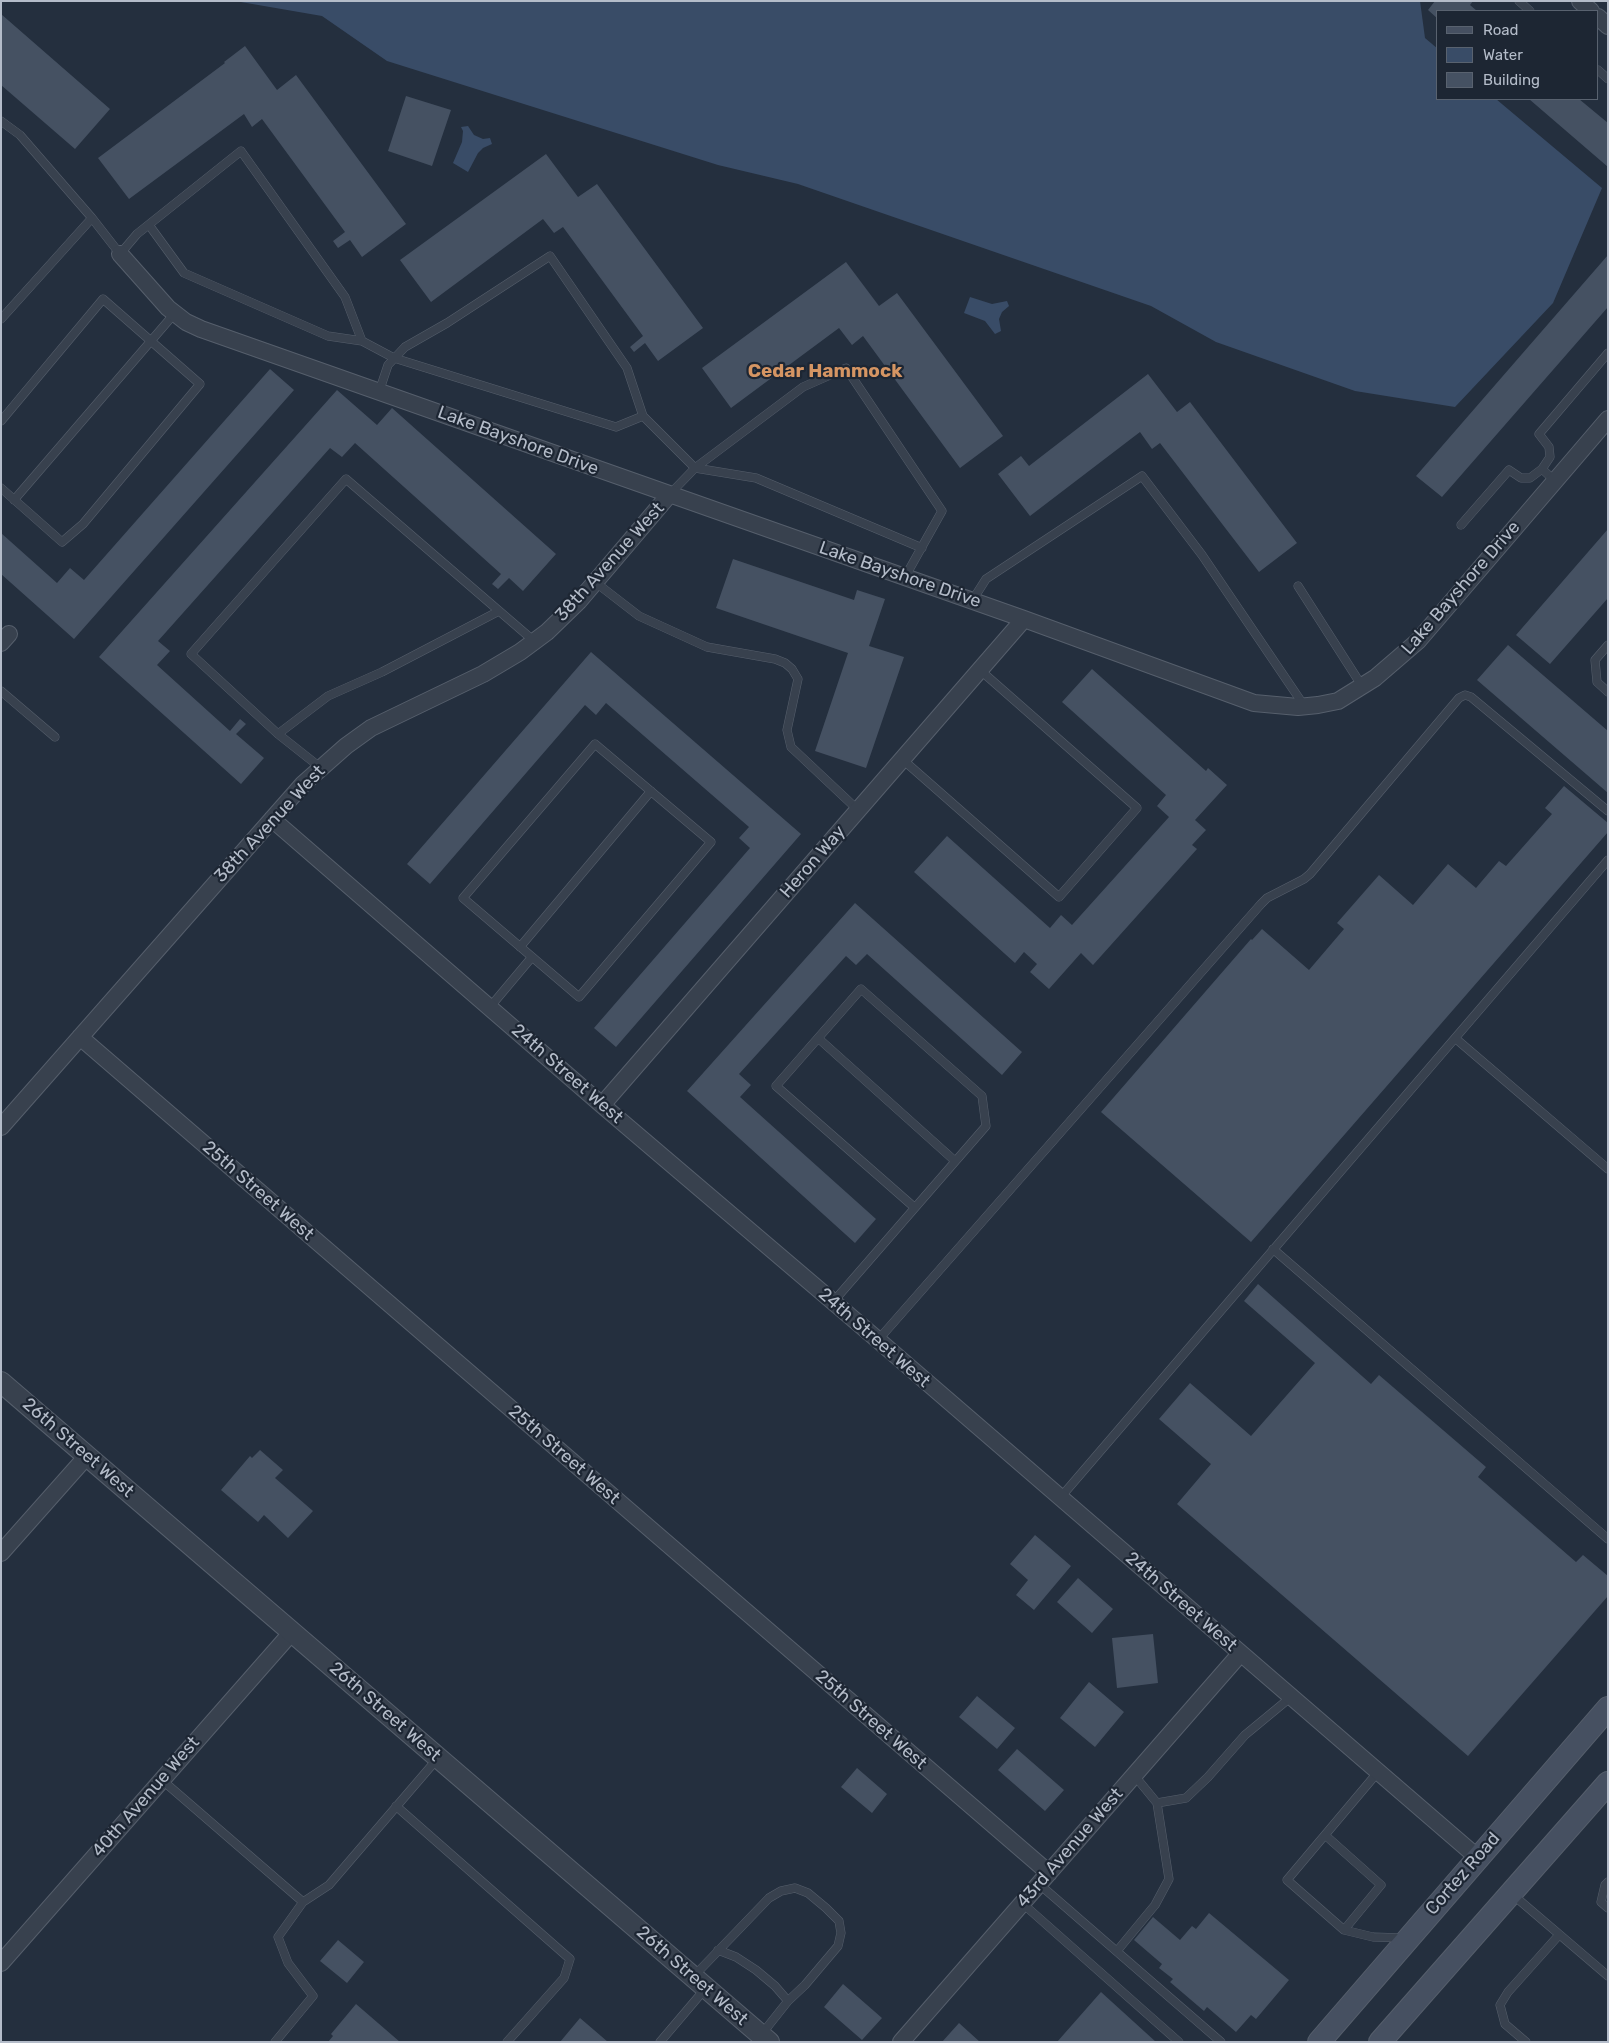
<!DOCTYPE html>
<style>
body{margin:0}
#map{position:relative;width:1609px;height:2043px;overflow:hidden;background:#242f3e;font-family:Rubik,sans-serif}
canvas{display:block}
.frame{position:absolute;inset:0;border:2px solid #b4bcc9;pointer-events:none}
.legend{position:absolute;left:1436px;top:10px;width:162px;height:90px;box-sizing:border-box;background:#1d2633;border:1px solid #59626f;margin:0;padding:6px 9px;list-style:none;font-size:15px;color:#b4bcc9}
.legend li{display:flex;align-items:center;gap:10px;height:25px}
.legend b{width:25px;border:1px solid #59626f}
</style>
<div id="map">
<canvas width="1609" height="2043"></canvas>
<div class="frame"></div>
<ul class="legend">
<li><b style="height:6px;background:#465061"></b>Road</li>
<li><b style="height:14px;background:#394c67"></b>Water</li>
<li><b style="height:14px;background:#455162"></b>Building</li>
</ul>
</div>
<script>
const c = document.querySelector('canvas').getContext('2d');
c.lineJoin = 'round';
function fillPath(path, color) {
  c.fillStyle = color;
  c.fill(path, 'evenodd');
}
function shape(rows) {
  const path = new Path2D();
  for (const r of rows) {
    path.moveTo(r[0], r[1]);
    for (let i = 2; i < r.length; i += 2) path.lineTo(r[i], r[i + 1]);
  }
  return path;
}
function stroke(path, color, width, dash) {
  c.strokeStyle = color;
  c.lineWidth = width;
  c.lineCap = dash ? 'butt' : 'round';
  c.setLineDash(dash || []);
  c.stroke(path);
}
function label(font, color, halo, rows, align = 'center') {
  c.font = font + ' Rubik,sans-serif';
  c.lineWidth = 4.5;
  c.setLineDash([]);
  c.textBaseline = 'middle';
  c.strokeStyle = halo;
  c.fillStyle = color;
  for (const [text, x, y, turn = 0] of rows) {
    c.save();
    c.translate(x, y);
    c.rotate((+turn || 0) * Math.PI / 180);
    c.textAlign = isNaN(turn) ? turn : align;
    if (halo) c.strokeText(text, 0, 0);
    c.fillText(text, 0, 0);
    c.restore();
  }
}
fillPath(shape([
 [235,1,1420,1,1425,38,1438,49,1438,99,1496,99,1602,188,1553,303,1455,407,1355,391,1216,342,1151,306,798,184,718,165,387,61,322,16],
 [468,126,474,135,483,139,490,138,492,144,483,148,478,153,468,172,453,163,462,142,463,131,461,127],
 [970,297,992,304,1007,301,1009,306,1002,312,999,319,1001,331,995,334,985,321,964,313]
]), '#394c67');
fillPath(shape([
 [1435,1,1473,1,1470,5,1477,11,1438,11,1438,19,1428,10],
 [1,14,110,109,75,149,1,85],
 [245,46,277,90,296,75,406,224,362,257,350,240,338,248,333,241,345,232,262,119,252,127,244,114,129,199,98,158,225,63,224,62],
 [406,96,451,110,432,166,388,151],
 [1529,99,1579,99,1608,123,1608,167],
 [546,154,578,197,597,184,703,328,658,361,645,343,634,352,630,347,643,336,563,227,554,233,543,219,431,302,400,260],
 [1608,255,1608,307,1442,497,1416,476],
 [846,262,879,306,897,293,1003,436,960,468,863,336,852,345,839,328,731,408,702,368],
 [270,369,294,390,74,639,1,574,1,533,57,583,70,568,84,580],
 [1148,374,1177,412,1190,402,1297,543,1259,572,1160,443,1152,449,1140,432,1030,516,998,474,1021,456,1029,466],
 [337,390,377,425,392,408,556,554,523,591,509,578,498,589,492,584,501,574,355,443,342,457,330,448,158,641,170,651,157,665,230,731,240,719,246,724,236,734,264,758,241,784,99,657],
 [1608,529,1608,598,1550,664,1516,635],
 [733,559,854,600,857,590,885,599,869,646,904,657,866,768,815,751,848,653,716,608],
 [1508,645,1608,731,1608,793,1477,680],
 [591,652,801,834,616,1047,594,1028,750,848,739,838,749,827,606,703,596,715,585,705,430,884,407,864],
 [1092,669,1206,771,1208,768,1227,785,1195,820,1206,830,1192,845,1197,849,1093,965,1081,953,1049,989,1030,972,1037,964,1024,952,1015,963,914,872,947,836,1050,928,1061,915,1072,925,1169,817,1157,806,1166,795,1062,702],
 [1564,786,1608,823,1608,832,1251,1242,1101,1112,1251,939,1252,940,1262,929,1309,970,1344,929,1337,923,1379,875,1413,905,1448,864,1476,888,1499,861,1506,866,1552,814,1545,808],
 [855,903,1022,1052,1002,1075,867,954,856,965,846,956,739,1074,751,1085,740,1097,876,1219,855,1243,687,1091],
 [1258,1284,1371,1384,1379,1375,1486,1467,1478,1477,1576,1562,1583,1555,1608,1576,1608,1596,1468,1756,1177,1504,1211,1464,1159,1419,1190,1383,1251,1436,1315,1363,1244,1301],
 [260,1450,283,1470,275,1478,313,1511,288,1538,264,1515,258,1522,221,1490,250,1456,252,1458],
 [1035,1535,1071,1566,1034,1610,1016,1595,1028,1580,1010,1564],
 [1078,1578,1113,1609,1092,1633,1057,1602],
 [1153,1634,1158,1683,1117,1688,1112,1638],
 [1089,1682,1124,1712,1095,1747,1060,1718],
 [977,1696,1015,1728,997,1749,959,1717],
 [1017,1749,1064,1790,1045,1811,998,1770],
 [857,1768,887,1794,872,1813,841,1787],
 [1209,1913,1289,1980,1256,2019,1251,2015,1236,2032,1207,2007,1204,2011,1170,1982,1173,1979,1159,1968,1162,1964,1134,1940,1153,1917,1180,1940,1192,1926,1196,1929],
 [338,1940,364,1962,347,1983,320,1961],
 [843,1984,882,2018,862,2040,824,2007],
 [1101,1992,1156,2042,1057,2042],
 [356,2004,400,2042,328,2042,333,2036,331,2034],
 [580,2018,608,2042,560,2042],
 [959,2023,980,2042,942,2042]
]), '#455162');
const service = shape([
 [1519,1,1530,11],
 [1598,70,1608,79],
 [1,121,20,135,92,218,1,319],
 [92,218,120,254,137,234,241,151,345,297,362,341,394,358,616,427,643,416],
 [149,225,184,273,328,336,362,341],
 [379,392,388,365,405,347,447,323,550,256,627,368,643,416,695,468,756,478,922,548],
 [1,421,103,299,200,384,83,524,62,542,1,488],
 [1555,481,1542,469,1550,457,1549,447,1539,434,1608,353],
 [669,495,695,468,803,387,846,368,942,511,905,577],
 [14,500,175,313],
 [1461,525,1509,470,1521,478,1530,478,1542,469],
 [595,582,639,616,707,647,775,659,785,663,792,669,798,679,787,730,791,747,858,810],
 [1298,586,1362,686],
 [972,601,986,579,1142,476,1202,555,1305,707],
 [1608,645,1595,660,1597,682,1608,692],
 [1,691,55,737],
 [278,734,328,696,382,672,499,611],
 [595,744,711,842,579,997,463,898,595,744],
 [902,759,1059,897,1137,808,980,670],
 [321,768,278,734,191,654,346,479,534,641],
 [520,947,651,791],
 [490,1007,532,957],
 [818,1038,955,1161],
 [1455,1038,1608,1169],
 [1273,1249,1608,1539],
 [833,1302,986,1126,982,1096,861,989,776,1086,914,1207],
 [878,1340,1261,904,1267,898,1304,879,1310,874,1459,698,1465,695,1471,697,1608,811],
 [1060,1498,1608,860],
 [1378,1772,1287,1880,1344,1930,1373,1937,1403,1938],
 [162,1780,303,1902,329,1885,438,1758],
 [1157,1803,1186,1798,1208,1777,1245,1735,1291,1697],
 [396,1806,570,1959,564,1978,507,2042],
 [1325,1835,1381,1885,1344,1930],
 [1608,1882,1605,1885,1601,1902,1608,1908],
 [1039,1884,1221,2042],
 [1512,1894,1608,1976],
 [1022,1903,1179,2042],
 [718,1950,736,1957,756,1970,775,1986,788,2001],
 [1117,1951,1155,1905,1169,1879,1157,1803,1134,1775],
 [694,1976,769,1898,781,1891,795,1888,808,1893,826,1908,839,1921,841,1933,838,1946,805,1985,788,2001,761,2035],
 [275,2042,313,1996,288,1963,278,1937,303,1902],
 [660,2042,705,1989],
 [1526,2042,1505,2024,1500,2005,1508,1992,1559,1935]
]);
const minor = shape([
 [1580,1,1591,11],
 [1598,17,1608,26],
 [120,254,168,308,186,322,201,329,1024,619,1254,703,1298,707,1318,705,1338,701,1375,678,1418,641,1608,419],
 [1,643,9,634],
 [272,819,602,1105,878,1340,1477,1857],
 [80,1037,1049,1873],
 [602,1105,1024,619],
 [1,1127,303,784,346,746,371,728,483,674,520,652,547,632,579,601,669,495],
 [1,1553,87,1456],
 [1,1963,292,1632],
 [901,2042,1240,1654]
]);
const tertiary = shape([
 [1,1382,769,2042]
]);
const secondary = shape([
 [1319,2042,1608,1708],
 [1380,2042,1608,1783]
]);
stroke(service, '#565f6c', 9);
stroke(minor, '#565f6c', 18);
stroke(tertiary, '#565f6c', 22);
stroke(secondary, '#565f6c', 24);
stroke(service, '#38414e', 8);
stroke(minor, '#38414e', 16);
stroke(tertiary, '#38414e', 20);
stroke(secondary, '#465061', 22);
label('18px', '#b4bcc9', '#1d2633', [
 ["Lake Bayshore Drive",518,441,20],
 ["38th Avenue West",610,562,-48],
 ["Lake Bayshore Drive",900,575,19],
 ["Lake Bayshore Drive",1461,588,-49],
 ["38th Avenue West",270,824,-47],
 ["Heron Way",813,862,-49],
 ["24th Street West",567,1074,41],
 ["25th Street West",258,1191,41],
 ["24th Street West",874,1338,41],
 ["26th Street West",78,1448,41],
 ["25th Street West",564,1455,41],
 ["24th Street West",1181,1602,41],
 ["26th Street West",385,1712,41],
 ["25th Street West",871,1720,41],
 ["40th Avenue West",146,1797,-49],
 ["43rd Avenue West",1070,1848,-49],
 ["Cortez Road",1463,1874,-49],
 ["26th Street West",692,1976,41]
]);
label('bold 19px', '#d59563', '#1d2633', [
 ["Cedar Hammock",825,372]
]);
</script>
